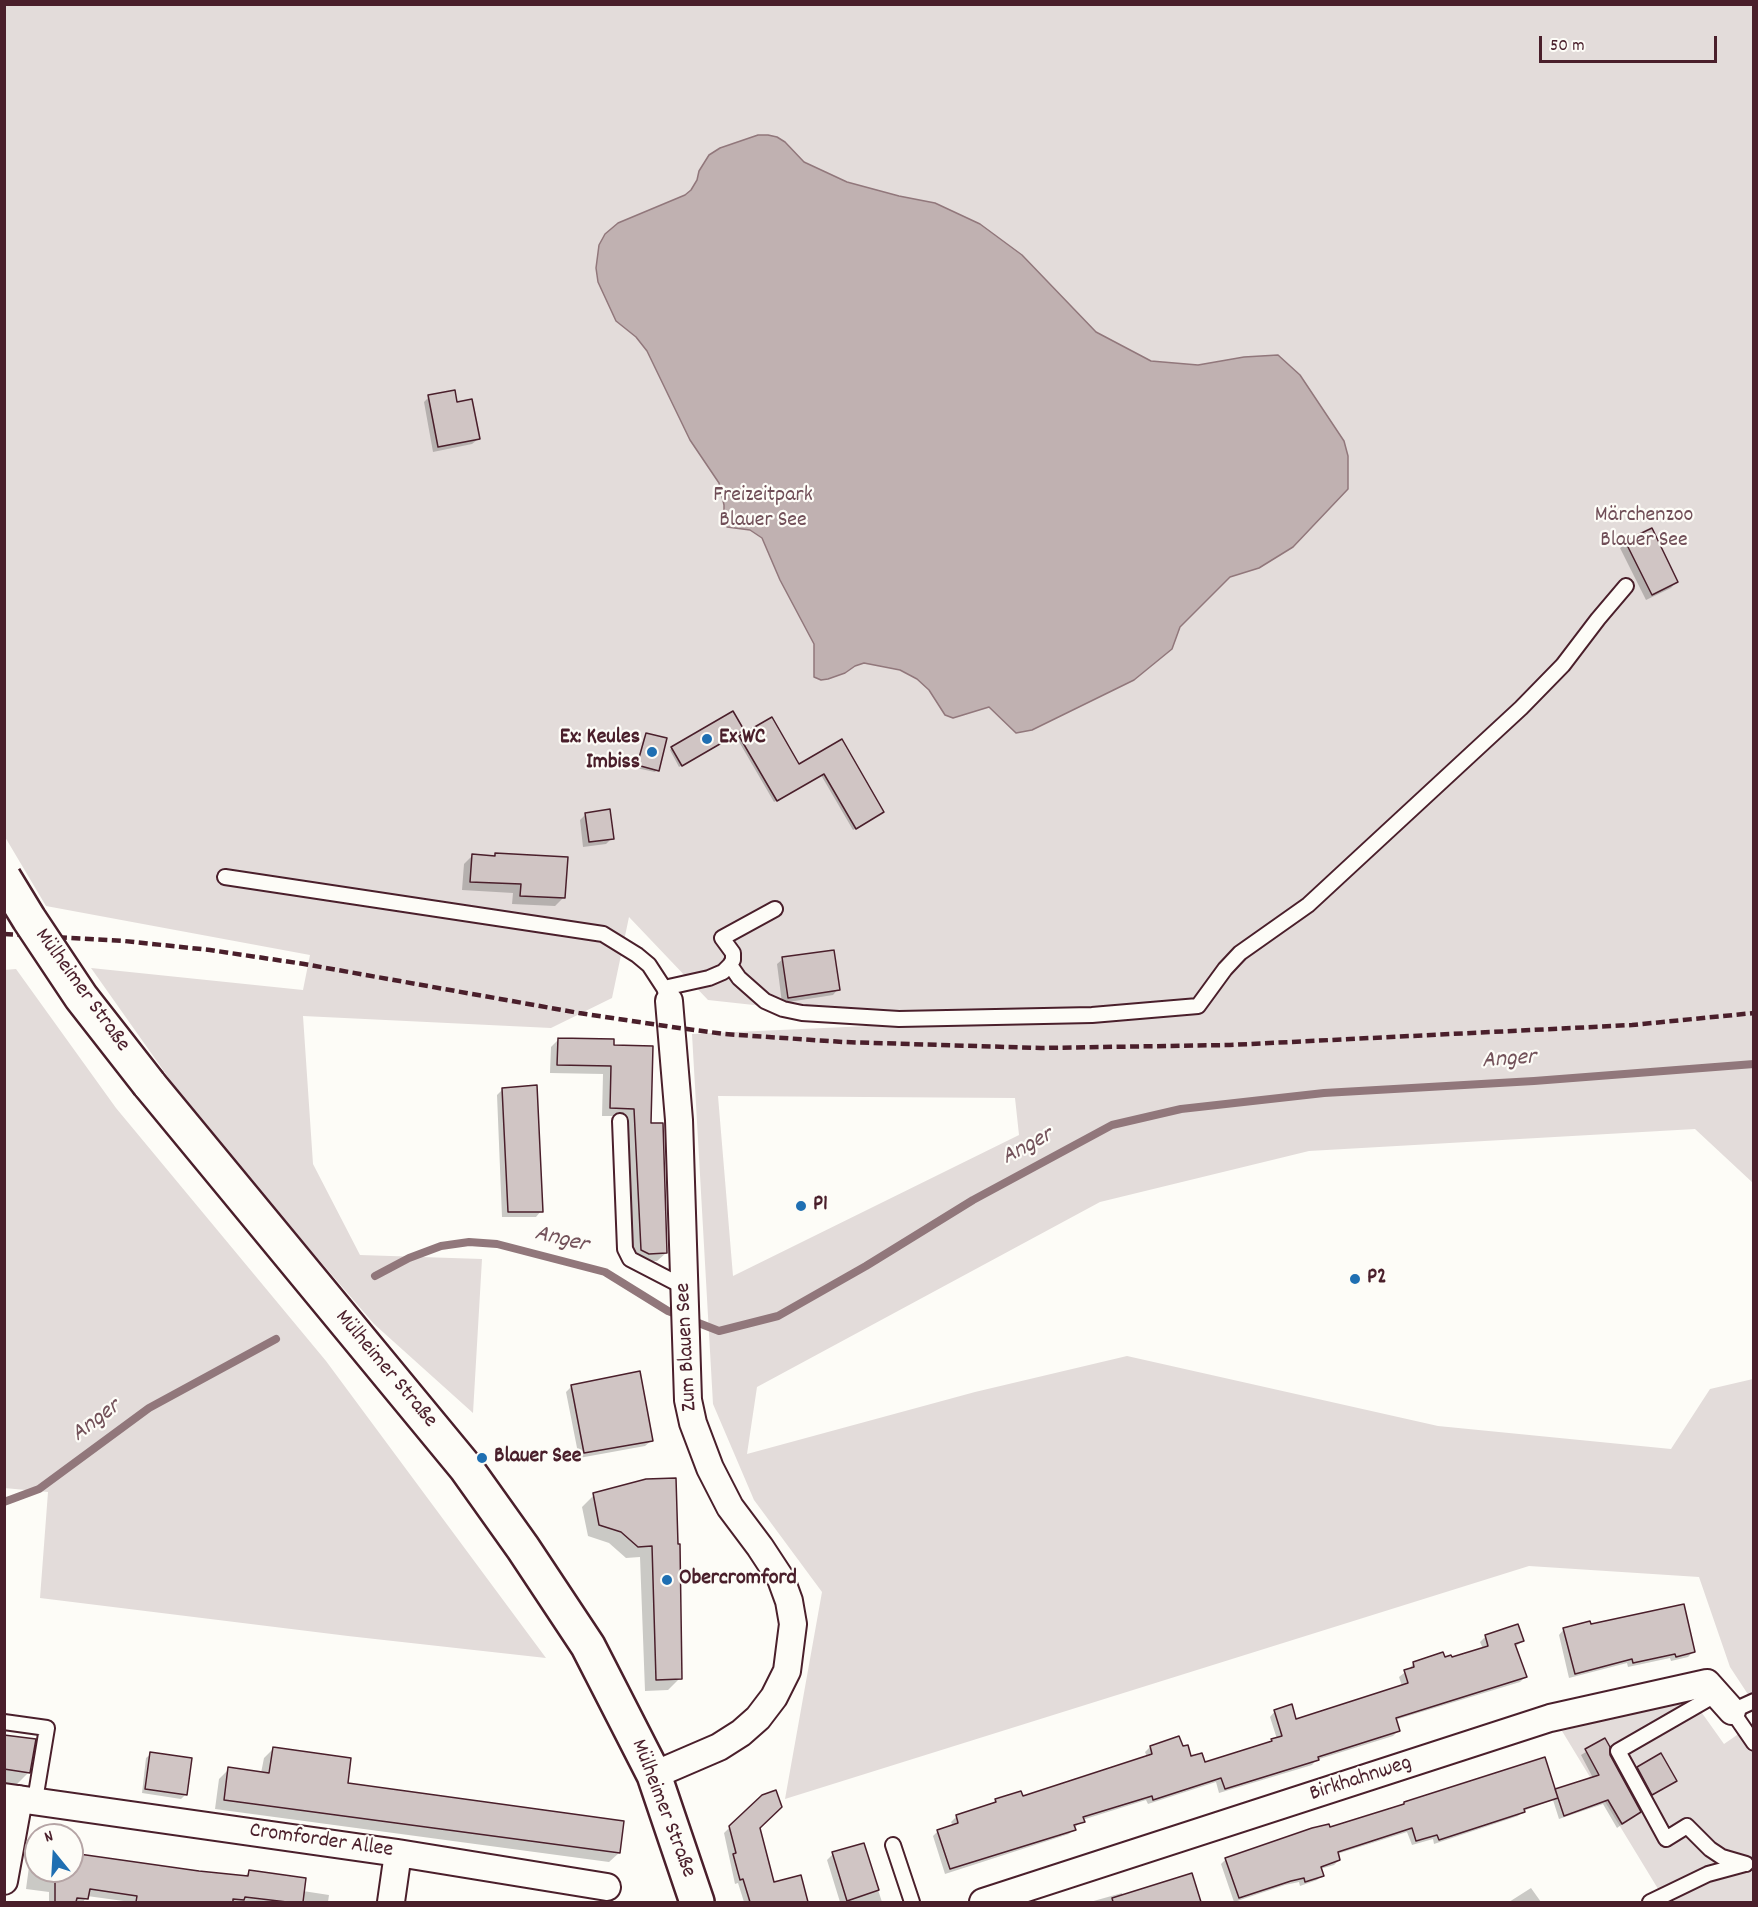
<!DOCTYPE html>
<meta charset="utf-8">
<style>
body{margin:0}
#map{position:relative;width:1758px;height:1907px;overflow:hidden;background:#fdfcf7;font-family:Dekko,sans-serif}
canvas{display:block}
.frame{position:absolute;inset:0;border:6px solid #4a1f2b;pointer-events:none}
.north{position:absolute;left:24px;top:1823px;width:60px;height:60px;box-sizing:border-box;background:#fdfcf7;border:2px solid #b5a4a5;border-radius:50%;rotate:342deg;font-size:16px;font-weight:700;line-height:24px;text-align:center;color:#4a1f2b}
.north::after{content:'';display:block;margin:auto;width:21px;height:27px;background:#1f6fb2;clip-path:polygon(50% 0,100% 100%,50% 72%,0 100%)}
.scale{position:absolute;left:1539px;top:36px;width:178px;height:27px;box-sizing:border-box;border:3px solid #4a1f2b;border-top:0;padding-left:8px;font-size:18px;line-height:21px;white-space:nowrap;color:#4a1f2b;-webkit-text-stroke:4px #fdfcf7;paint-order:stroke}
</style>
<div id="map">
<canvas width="1758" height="1907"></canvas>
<div class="frame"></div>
<div class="north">N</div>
<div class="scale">50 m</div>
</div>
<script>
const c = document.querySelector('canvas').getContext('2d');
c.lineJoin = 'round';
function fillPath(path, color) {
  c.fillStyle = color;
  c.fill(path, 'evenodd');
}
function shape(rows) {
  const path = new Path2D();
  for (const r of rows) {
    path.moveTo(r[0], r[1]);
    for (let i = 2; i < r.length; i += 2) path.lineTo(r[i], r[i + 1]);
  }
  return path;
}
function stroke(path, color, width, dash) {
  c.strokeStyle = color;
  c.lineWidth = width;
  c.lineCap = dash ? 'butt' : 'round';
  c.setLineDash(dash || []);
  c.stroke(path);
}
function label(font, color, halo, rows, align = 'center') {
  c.font = font + ' Dekko,sans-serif';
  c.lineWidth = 4.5;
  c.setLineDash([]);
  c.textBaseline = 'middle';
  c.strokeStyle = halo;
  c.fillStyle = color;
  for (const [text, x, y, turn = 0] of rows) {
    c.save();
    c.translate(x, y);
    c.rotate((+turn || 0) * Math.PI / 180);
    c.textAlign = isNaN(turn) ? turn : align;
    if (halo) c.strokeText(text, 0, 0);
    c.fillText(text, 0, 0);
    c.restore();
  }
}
fillPath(shape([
 [4,5,1753,5,1753,1183,1695,1129,1309,1151,1100,1202,757,1387,747,1454,975,1392,1127,1356,1438,1426,1671,1449,1710,1389,1753,1379,1753,1702,1730,1667,1699,1577,1529,1566,785,1799,822,1592,754,1500,713,1404,692,1034,890,1025,802,1019,781,1016,763,1006,708,1000,629,917,612,998,551,1028,303,1016,313,1164,360,1255,482,1259,473,1413,374,1324,197,1118,91,968,303,990,310,955,46,906,5,837],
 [718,1096,1015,1098,1019,1135,733,1276],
 [16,969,116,1108,326,1361,546,1658,348,1636,40,1598,48,1492,4,1488,4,970],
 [1692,1699,1724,1744,1753,1724,1753,1902,1666,1902,1562,1731,1627,1713]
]), '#e3dcda');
const water = shape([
 [758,135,768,135,777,137,785,142,804,162,847,182,899,196,935,203,980,224,1022,255,1096,332,1151,361,1198,365,1244,357,1278,355,1300,375,1344,441,1348,456,1348,489,1293,547,1259,568,1230,577,1180,627,1172,649,1134,680,1032,730,1016,733,989,707,953,718,945,715,929,690,917,679,900,670,864,663,855,666,845,673,828,679,821,680,814,677,814,644,780,580,762,538,750,530,727,527,724,519,724,505,719,483,690,440,647,351,636,337,616,321,598,282,596,268,599,245,605,234,618,223,685,195,691,190,697,180,699,171,709,155,720,148,758,135]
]);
fillPath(water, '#c0b1b1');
stroke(water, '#91777b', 1.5);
fillPath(shape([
 [429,397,456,404,478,439,472,444,433,452,424,402],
 [1626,542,1676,582,1671,588,1646,600,1620,548],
 [740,732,679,767,670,750,672,748],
 [646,735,657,770,655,772,636,768,644,737],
 [740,737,798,766,842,741,880,814,853,830,821,775,774,802,738,740],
 [586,814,612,838,606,844,583,847,580,820],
 [496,854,564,897,555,906,512,904,513,893,462,890,464,864,472,856,493,857],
 [783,959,838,989,833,995,782,1003,777,964],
 [559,1039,613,1047,650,1125,666,1253,657,1261,640,1261,633,1258,626,1116,602,1116,603,1074,550,1073,551,1047],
 [503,1089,541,1211,536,1217,502,1217,497,1095],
 [572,1386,651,1441,645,1446,579,1458,566,1392],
 [646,1480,680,1678,668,1690,645,1691,640,1557,626,1558,609,1543,588,1536,582,1507,594,1495],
 [1590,1626,1693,1652,1688,1657,1671,1661,1670,1658,1628,1667,1627,1663,1569,1678,1559,1635,1564,1629],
 [1486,1636,1523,1641,1515,1647,1525,1677,1520,1682,1395,1720,1399,1730,1393,1736,1316,1760,1312,1765,1219,1793,1216,1782,1148,1804,1146,1800,1082,1820,1069,1834,945,1874,933,1836,938,1831,953,1826,951,1822,956,1817,990,1806,996,1800,1022,1798,1147,1757,1145,1752,1150,1747,1182,1748,1190,1758,1204,1764,1268,1744,1277,1739,1270,1717,1275,1711,1295,1721,1402,1686,1399,1677,1408,1670,1413,1664,1451,1659,1483,1649,1480,1642],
 [4,1737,29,1772,14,1787,4,1786],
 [1605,1740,1609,1756,1639,1812,1617,1828,1603,1804,1559,1819,1553,1800,1523,1811,1518,1816,1434,1844,1433,1839,1412,1845,1407,1832,1337,1854,1339,1860,1334,1865,1320,1869,1322,1875,1317,1880,1300,1886,1299,1882,1285,1885,1234,1902,1221,1864,1226,1859,1329,1829,1554,1791,1593,1778,1581,1755],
 [273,1749,346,1784,619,1853,609,1862,215,1809,219,1779,229,1769,261,1773,264,1758],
 [151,1754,186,1794,181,1799,142,1793,146,1758],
 [1638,1768,1673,1783,1650,1797,1636,1771],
 [762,1796,759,1828,773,1884,800,1877,806,1902,744,1902,738,1883,735,1884,724,1833],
 [863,1844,882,1902,840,1902,827,1860,833,1854],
 [36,1853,36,1871,72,1871,72,1857,244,1877,249,1872,303,1891,329,1895,328,1902,131,1902,87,1896,83,1902,49,1902,49,1892,26,1889,30,1859],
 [1191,1875,1199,1902,1090,1902,1122,1893,1123,1896],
 [1531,1888,1541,1902,1509,1902]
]), '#0003');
stroke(shape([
 [375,1276,409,1258,441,1246,469,1242,497,1244,605,1272,668,1311,719,1331,778,1316,866,1266,973,1200,1112,1125,1181,1109,1324,1093,1534,1081,1754,1064],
 [4,1502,39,1489,149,1408,276,1339]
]), '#91777b', 8);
const building = shape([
 [455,390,457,402,472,399,480,439,438,447,428,395,455,390],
 [1652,528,1678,582,1652,595,1625,541,1652,528],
 [733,711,744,730,682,766,671,747,733,711],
 [772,717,799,764,842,739,884,812,856,829,824,774,777,801,739,736,772,717],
 [646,733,667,738,659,771,637,765,646,733],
 [610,809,614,839,589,842,585,813,610,809],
 [495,853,568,857,565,898,520,896,521,884,470,882,472,854,495,856,495,853],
 [834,950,840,990,788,998,782,957,834,950],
 [558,1038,614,1039,614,1045,653,1046,651,1123,663,1123,667,1253,649,1254,641,1250,634,1109,610,1108,611,1066,557,1065,558,1038],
 [537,1085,543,1212,508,1212,502,1088,537,1085],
 [640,1371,653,1441,584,1453,571,1385,640,1371],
 [676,1478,678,1544,680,1544,682,1679,656,1680,652,1546,638,1547,621,1532,599,1525,593,1493,646,1479,676,1478],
 [1684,1604,1695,1652,1676,1657,1675,1654,1633,1663,1632,1659,1575,1674,1563,1628,1590,1621,1591,1624,1684,1604],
 [1518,1624,1524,1641,1515,1644,1527,1677,1396,1718,1400,1731,1318,1757,1319,1760,1225,1789,1221,1778,1153,1800,1152,1796,1083,1817,1085,1822,1074,1825,1076,1830,950,1869,937,1830,958,1823,956,1815,996,1802,995,1799,1021,1791,1023,1796,1152,1754,1150,1746,1179,1736,1183,1746,1188,1745,1191,1756,1202,1753,1205,1762,1272,1741,1271,1739,1282,1736,1274,1710,1292,1704,1296,1719,1408,1683,1404,1670,1414,1667,1413,1662,1443,1652,1445,1657,1451,1655,1452,1657,1488,1646,1485,1635,1518,1624],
 [4,1735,36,1739,30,1773,4,1769,4,1735],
 [1605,1738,1610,1747,1610,1755,1641,1812,1622,1824,1608,1800,1564,1816,1555,1789,1599,1775,1585,1749,1605,1738],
 [273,1747,351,1758,348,1783,624,1821,620,1853,224,1800,228,1767,269,1773,273,1747],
 [150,1752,192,1758,187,1795,145,1789,150,1752],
 [1661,1753,1677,1781,1652,1795,1637,1767,1661,1753],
 [1545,1757,1558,1798,1524,1809,1525,1812,1439,1840,1437,1835,1416,1841,1412,1828,1338,1852,1340,1860,1321,1867,1324,1876,1305,1882,1304,1878,1291,1881,1239,1898,1225,1858,1312,1828,1329,1824,1330,1827,1404,1804,1404,1802,1545,1757],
 [776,1790,782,1807,760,1828,774,1882,801,1875,808,1902,750,1902,743,1879,740,1880,733,1854,736,1853,729,1826,762,1795,776,1790],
 [864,1843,879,1890,847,1901,832,1852,864,1843],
 [72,1853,199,1871,248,1876,249,1870,306,1878,303,1902,287,1902,245,1897,244,1900,233,1899,233,1902,136,1902,137,1896,90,1889,88,1899,77,1898,76,1902,55,1902,55,1882,58,1871,72,1871,72,1853],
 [1192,1873,1201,1902,1113,1902,1112,1898,1192,1873]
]);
fillPath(building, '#d0c5c4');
stroke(building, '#4a1f2b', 1.5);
const lane = shape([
 [225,877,603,934,637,955,649,965,664,988,669,1001],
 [775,909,722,938,733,953,733,960,730,965,739,978,765,1001,783,1009,802,1013,899,1019,1092,1015,1198,1006,1225,969,1240,953,1308,905,1521,708,1563,665,1598,619,1626,586],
 [664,988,709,978,723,972,730,965],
 [620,1121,625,1249,630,1259,684,1287],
 [1717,1694,1618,1751,1666,1839,1687,1826,1710,1849,1722,1857,1746,1864],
 [1754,1701,1732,1711,1754,1743],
 [4,1722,47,1728,35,1800],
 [893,1845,912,1902],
 [1650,1902,1708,1874,1745,1864]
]);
const street = shape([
 [654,1775,719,1747,741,1733,758,1718,774,1697,787,1671,793,1624,789,1601,781,1579,760,1547,730,1507,710,1468,693,1423,688,1400,679,1120,669,1001],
 [4,1797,398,1853,607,1887],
 [4,1881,19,1799],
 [391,1902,398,1853],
 [983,1902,1550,1718,1707,1683,1732,1711]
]);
const secondary = shape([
 [149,1084,466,1468,523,1548,588,1646,654,1775,697,1902]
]);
stroke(lane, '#4a1f2b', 18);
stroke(street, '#4a1f2b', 30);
stroke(secondary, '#4a1f2b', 38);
stroke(lane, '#fdfcf7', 14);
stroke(street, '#fdfcf7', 26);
stroke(secondary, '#fdfcf7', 33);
stroke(shape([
 [4,934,124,941,210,950,304,964,579,1013,672,1027,724,1034,843,1042,1041,1048,1230,1045,1632,1025,1754,1013]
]), '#4a1f2b', 4.5, [9, 4.5]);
const secondaryBridge = shape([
 [4,878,29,919,81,997,149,1084]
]);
stroke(secondaryBridge, '#4a1f2b', 38, []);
stroke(secondaryBridge, '#fdfcf7', 33);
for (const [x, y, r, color] of [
 [707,739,6,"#1f6fb2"],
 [652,752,6,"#1f6fb2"],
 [801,1206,6,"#1f6fb2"],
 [1355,1279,6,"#1f6fb2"],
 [482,1458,6,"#1f6fb2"],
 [667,1580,6,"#1f6fb2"]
]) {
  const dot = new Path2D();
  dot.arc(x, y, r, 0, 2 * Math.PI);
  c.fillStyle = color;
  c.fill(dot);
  stroke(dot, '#fdfcf7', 2);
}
label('22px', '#704e57', '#fdfcf7', [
 ["Freizeitpark",763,497],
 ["Blauer See",763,522],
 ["Märchenzoo",1644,517],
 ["Blauer See",1644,542]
]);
label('bold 22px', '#4a1f2b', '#fdfcf7', [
 ["Ex: Keules",640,739,"right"],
 ["Imbiss",640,764,"right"],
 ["Ex WC",719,739],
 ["P1",813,1206],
 ["P2",1367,1279],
 ["Blauer See",494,1458],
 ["Obercromford",679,1580]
], 'left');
label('22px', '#4a1f2b', '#fdfcf7', [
 ["Mülheimer Straße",81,991,54],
 ["Zum Blauen See",688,1347,-93],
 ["Mülheimer Straße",385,1370,50],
 ["Birkhahnweg",1361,1780,-18],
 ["Mülheimer Straße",662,1809,69],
 ["Cromforder Allee",321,1842,8]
]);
label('italic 24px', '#73525a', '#fdfcf7', [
 ["Anger",1509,1061,-4],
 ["Anger",1028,1148,-28],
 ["Anger",561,1241,14],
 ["Anger",97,1422,-37]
]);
</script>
